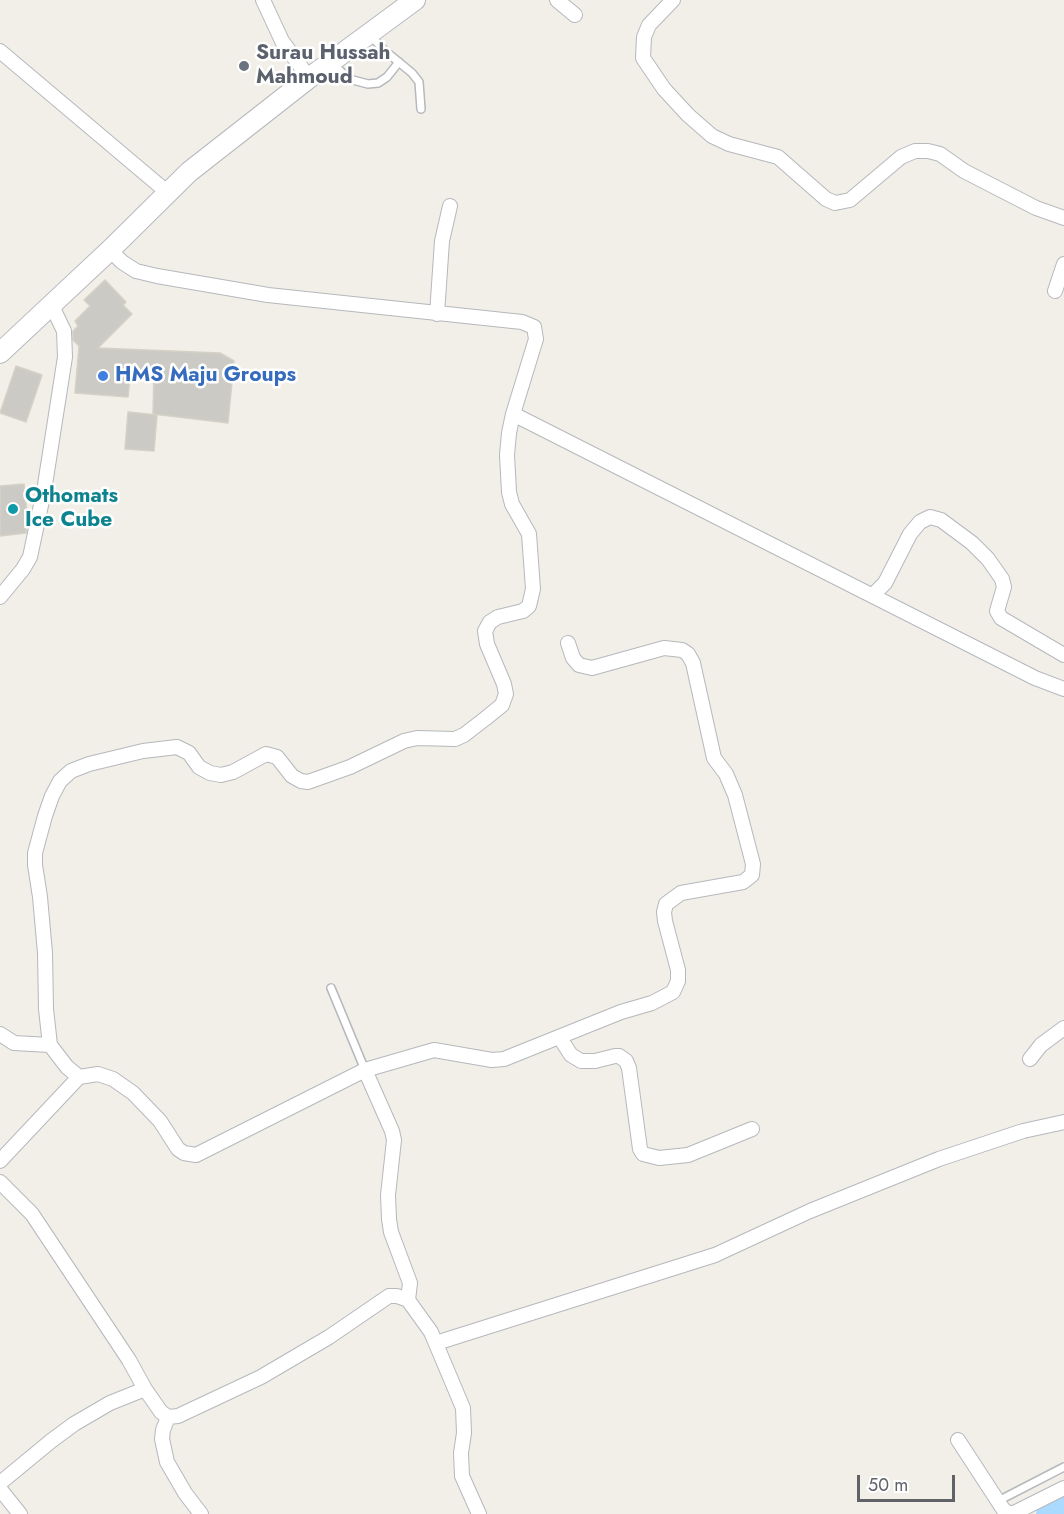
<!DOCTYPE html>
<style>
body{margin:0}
#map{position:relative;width:1064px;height:1514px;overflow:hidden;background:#f1efe8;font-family:Jost,sans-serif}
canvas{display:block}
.scale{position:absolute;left:857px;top:1475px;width:98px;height:27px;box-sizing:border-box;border:3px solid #5f6368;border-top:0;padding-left:8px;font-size:18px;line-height:21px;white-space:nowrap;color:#5f6368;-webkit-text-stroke:4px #fff;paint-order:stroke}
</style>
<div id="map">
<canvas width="1064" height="1514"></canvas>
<div class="scale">50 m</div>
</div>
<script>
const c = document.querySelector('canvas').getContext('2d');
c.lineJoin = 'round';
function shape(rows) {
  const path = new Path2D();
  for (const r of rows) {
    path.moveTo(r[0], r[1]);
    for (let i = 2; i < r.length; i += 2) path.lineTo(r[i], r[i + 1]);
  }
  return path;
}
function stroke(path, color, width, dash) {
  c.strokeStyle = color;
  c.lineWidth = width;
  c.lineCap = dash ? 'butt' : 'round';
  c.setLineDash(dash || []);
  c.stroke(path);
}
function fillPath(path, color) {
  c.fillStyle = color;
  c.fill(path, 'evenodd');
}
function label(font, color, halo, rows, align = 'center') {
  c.font = font + ' Jost,sans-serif';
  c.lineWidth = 5;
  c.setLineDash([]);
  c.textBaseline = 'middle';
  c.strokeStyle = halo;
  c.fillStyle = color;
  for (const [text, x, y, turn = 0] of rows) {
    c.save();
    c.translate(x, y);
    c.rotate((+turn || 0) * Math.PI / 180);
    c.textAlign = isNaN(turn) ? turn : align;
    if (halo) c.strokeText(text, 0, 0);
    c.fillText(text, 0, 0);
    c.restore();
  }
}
stroke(shape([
 [1048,1514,1064,1506]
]), '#aadaff', 24);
const building = shape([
 [105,280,126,302,123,305,132,314,98,348,220,353,234,361,228,423,153,414,154,370,131,369,128,397,75,393,79,346,73,340,73,331,78,326,75,321,90,306,84,300,105,280],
 [16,366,42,375,26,422,0,413,16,366],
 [128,412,157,415,154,451,125,449,128,412],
 [24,484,28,523,26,533,0,536,0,486,24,484]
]);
fillPath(building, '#cccac5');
stroke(building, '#d6d1c6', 1.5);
const lane = shape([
 [371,36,384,50,412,73,419,82,421,109],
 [332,63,349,79,368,84,378,83,387,77,399,62],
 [331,988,365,1070],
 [998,1501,1064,1467]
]);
const street = shape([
 [263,0,282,41,309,78],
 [557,0,575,15],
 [673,0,649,25,644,37,643,58,664,89,688,115,712,136,729,144,778,157,826,199,835,203,850,200,901,157,915,151,928,151,940,154,964,171,1036,208,1064,218],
 [0,51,167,192],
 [110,250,122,262,136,271,157,276,268,295,522,322,534,327,536,339,513,414,1035,678,1064,689],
 [1055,291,1064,264],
 [437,314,442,241,450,206],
 [873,595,885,583,910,534,920,522,930,517,941,520,972,543,988,559,1002,579,1004,587,997,611,1001,618,1064,655],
 [0,597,23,569,30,557,44,491,65,357,64,331,51,304],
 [0,1034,14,1043,50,1045],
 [560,1038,571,1055,581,1061,595,1061,615,1056,619,1056,626,1061,629,1068,640,1149,643,1154,659,1158,688,1155,752,1129],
 [1030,1059,1041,1045,1064,1028],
 [365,1070,392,1131,394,1140,388,1195,389,1219,391,1232,410,1283,408,1300],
 [79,1077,67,1067,50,1045,46,1009,45,953,40,897,35,865,35,853,45,816,52,796,60,781,71,771,89,764,143,751,177,747,189,753,199,767,210,773,221,775,233,772,266,754,277,757,292,776,301,781,308,782,350,767,404,741,417,738,455,739,464,735,486,718,502,705,506,694,504,684,487,644,485,631,490,622,498,617,523,611,529,606,533,589,529,534,512,504,509,492,507,455,509,433,513,414],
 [0,1161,79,1077,98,1074,113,1079,133,1093,160,1121,178,1149,184,1153,196,1155,365,1070,434,1050,492,1060,504,1059,621,1012,652,1003,673,992,678,981,678,970,665,921,664,912,666,904,681,893,743,882,752,875,753,864,735,795,726,774,714,758,693,663,688,654,682,650,664,648,592,668,579,665,573,658,568,643],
 [0,1182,32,1214,129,1360,145,1389,161,1412,168,1417,178,1416,261,1377,329,1337,389,1296,397,1296,408,1300,431,1332,463,1408,464,1433,461,1453,462,1476,479,1514],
 [436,1343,715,1255,810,1211,939,1159,1023,1131,1064,1122],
 [168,1417,163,1430,162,1439,167,1462,185,1493,201,1514],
 [958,1440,1003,1509,1008,1513,1014,1513,1064,1488],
 [0,1483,51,1441,74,1424,110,1403,145,1389],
 [0,1489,20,1514]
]);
const secondary = shape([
 [0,353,110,250,189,172,309,78,415,0]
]);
stroke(lane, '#b5b8bc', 10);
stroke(street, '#b5b8bc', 16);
stroke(secondary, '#b6babf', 22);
stroke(lane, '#fff', 7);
stroke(street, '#fff', 14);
stroke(secondary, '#fff', 20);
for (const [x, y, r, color] of [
 [244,66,6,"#6b7280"],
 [103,376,6,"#3f7fe0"],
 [13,509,6,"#0f9aa8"]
]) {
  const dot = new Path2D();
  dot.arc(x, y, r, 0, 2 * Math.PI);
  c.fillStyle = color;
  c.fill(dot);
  stroke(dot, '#fff', 2);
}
label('bold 21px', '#5b616d', '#fff', [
 ["Surau Hussah",256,54],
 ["Mahmoud",256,78]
], 'left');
label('bold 21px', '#366cbe', '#fff', [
 ["HMS Maju Groups",115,376]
], 'left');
label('bold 21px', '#0d838f', '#fff', [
 ["Othomats",25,497],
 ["Ice Cube",25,521]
], 'left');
</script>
